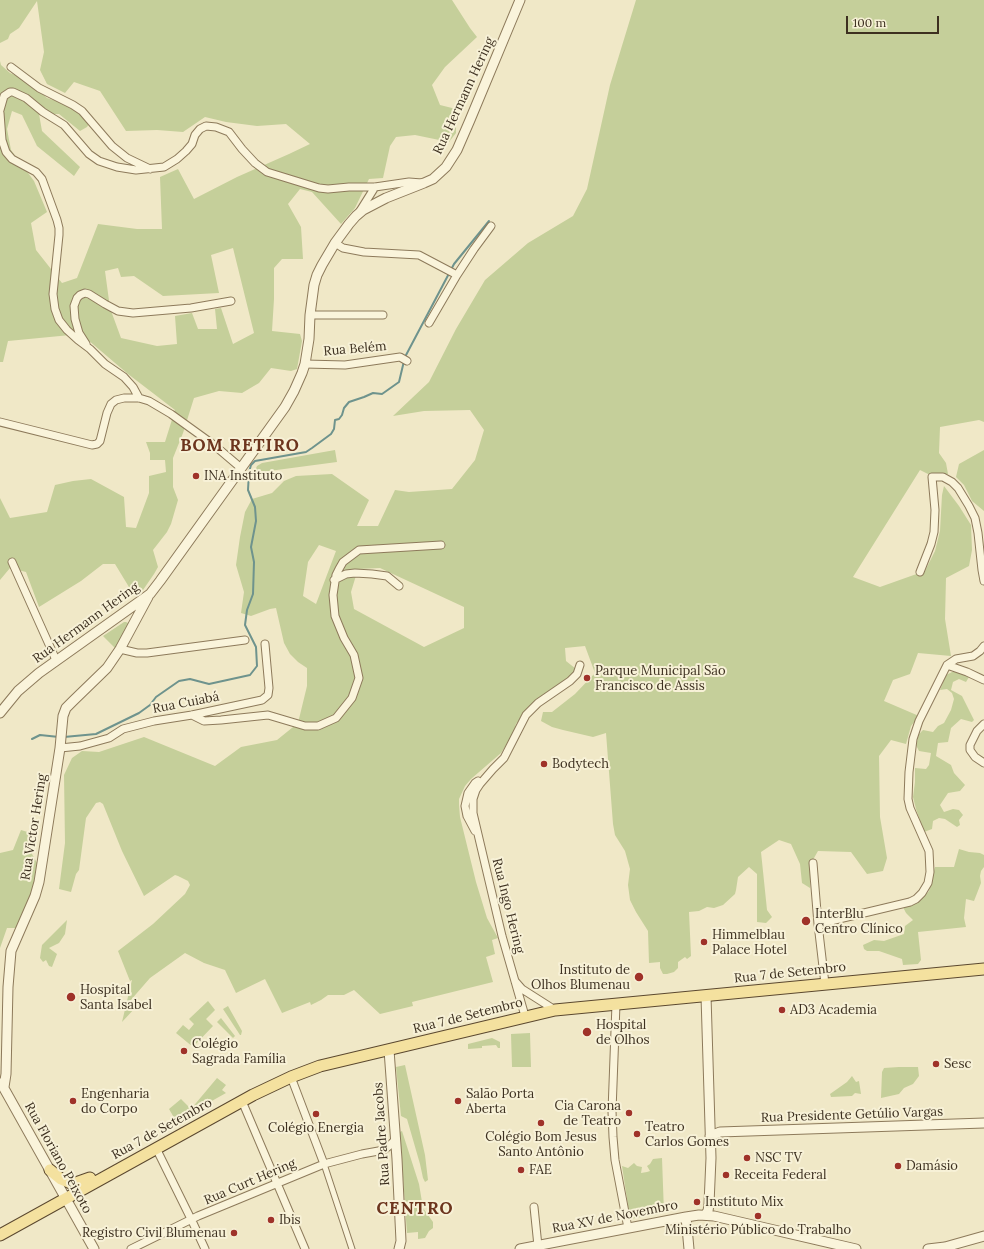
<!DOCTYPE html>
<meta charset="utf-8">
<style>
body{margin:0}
#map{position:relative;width:984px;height:1249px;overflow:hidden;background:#f0e8c7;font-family:Lora,serif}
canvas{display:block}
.scale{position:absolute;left:846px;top:16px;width:93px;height:18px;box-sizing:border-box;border:2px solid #3d3020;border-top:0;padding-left:5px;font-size:12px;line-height:14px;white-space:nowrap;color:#3d3020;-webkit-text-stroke:3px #f7f1d7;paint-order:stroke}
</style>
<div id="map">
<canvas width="984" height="1249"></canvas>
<div class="scale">100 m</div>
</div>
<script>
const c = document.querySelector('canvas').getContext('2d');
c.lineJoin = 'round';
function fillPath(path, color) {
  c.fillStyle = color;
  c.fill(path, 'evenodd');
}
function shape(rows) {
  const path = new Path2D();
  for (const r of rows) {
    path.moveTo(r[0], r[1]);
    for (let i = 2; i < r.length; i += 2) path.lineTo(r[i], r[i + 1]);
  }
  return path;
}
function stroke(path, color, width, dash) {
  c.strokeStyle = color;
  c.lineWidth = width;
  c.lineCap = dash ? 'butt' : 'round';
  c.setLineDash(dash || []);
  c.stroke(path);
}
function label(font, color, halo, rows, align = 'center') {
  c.font = font + ' Lora,serif';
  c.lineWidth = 4;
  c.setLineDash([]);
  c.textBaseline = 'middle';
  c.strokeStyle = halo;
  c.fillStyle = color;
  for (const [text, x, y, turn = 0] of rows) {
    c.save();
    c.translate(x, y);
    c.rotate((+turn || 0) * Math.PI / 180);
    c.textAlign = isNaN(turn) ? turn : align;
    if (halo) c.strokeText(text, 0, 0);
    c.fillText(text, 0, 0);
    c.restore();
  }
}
fillPath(shape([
 [0,0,452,0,470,28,477,37,445,67,432,85,440,105,456,109,456,133,449,142,415,135,396,137,390,146,383,178,369,179,355,208,341,224,312,192,300,189,288,204,301,227,303,259,282,259,274,268,274,299,272,331,300,334,302,341,297,369,291,371,271,368,259,383,242,393,219,391,194,398,183,433,173,458,173,487,178,500,171,524,167,532,153,550,158,567,154,574,143,590,132,592,115,564,103,564,81,581,39,607,26,572,10,568,0,580,0,498,10,518,47,512,55,485,73,481,91,479,124,497,126,527,136,528,149,493,149,476,166,472,165,460,150,460,150,453,146,442,165,442,175,410,128,374,81,334,8,341,3,362,0,362,0,61,1,65,10,73,22,78,33,85,47,98,66,104,80,113,89,124,87,127,80,131,59,114,39,114,42,131,80,167,74,176,37,146,22,115,12,111,7,129,11,150,34,181,47,212,31,223,36,250,62,283,77,278,98,224,137,229,162,229,160,177,178,169,194,199,237,177,289,154,310,144,286,124,257,126,226,122,205,117,183,132,157,130,126,131,100,91,74,82,65,93,47,84,40,70,44,52,37,1,19,28,10,34,8,39,0,43],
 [233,248,254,333,233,344,221,308,215,309,217,329,198,329,192,313,175,316,177,344,157,346,121,338,110,308,105,271,118,268,121,277,134,276,163,296,219,293,211,255],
 [636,0,984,0,984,422,979,420,940,427,939,453,946,463,948,474,928,474,920,470,853,577,880,587,925,571,935,551,940,531,942,495,944,486,959,506,971,525,972,550,969,566,946,578,945,619,951,656,918,653,910,674,893,680,884,701,919,716,911,726,906,744,891,740,879,756,880,817,887,858,883,871,867,874,851,852,818,851,810,865,810,888,802,883,800,864,791,844,779,840,761,852,767,910,772,917,766,923,757,922,757,874,749,867,738,877,736,890,735,894,723,905,714,908,707,907,699,911,689,912,691,956,687,959,685,957,678,962,678,968,674,972,667,974,663,974,660,968,660,962,649,963,648,931,636,912,630,900,628,885,630,869,625,851,615,835,613,824,606,733,593,737,563,730,552,727,541,721,543,712,552,712,575,694,595,673,585,646,565,648,566,661,576,669,568,679,538,699,528,707,516,724,513,734,501,753,471,779,465,786,459,799,459,805,460,817,476,882,487,918,498,938,492,940,495,954,486,957,493,982,412,1002,413,1006,380,1014,354,990,344,995,328,995,321,1000,311,1005,310,1002,282,1013,265,979,236,993,225,970,204,963,185,953,150,978,130,1001,136,1007,122,1022,132,980,130,981,118,951,153,924,185,894,190,885,188,881,178,876,175,875,144,896,122,851,103,804,100,802,96,803,86,818,79,870,76,874,71,892,59,889,65,843,64,775,72,758,82,751,99,752,144,737,215,766,241,747,277,740,298,723,307,686,307,668,298,662,290,654,284,643,276,608,270,609,251,616,241,613,244,592,236,565,240,537,245,512,252,499,272,493,284,481,296,476,332,474,369,500,357,526,378,526,395,490,409,492,452,489,475,460,484,430,470,410,424,411,393,416,429,382,456,329,485,280,528,243,573,216,587,189,610,85],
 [319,545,336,551,316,604,303,596,308,562],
 [380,568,464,607,464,628,424,647,354,609,351,592,358,569],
 [335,450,337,462,254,473,257,466,262,463],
 [984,450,984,511,972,501,964,485,956,477,959,464],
 [124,622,126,622,128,623,128,626,116,649,103,636],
 [952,672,960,672,969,677,966,682,959,679,953,682,951,690,962,696,974,720,972,722,961,719,951,728,948,742,938,743,936,756,951,765,954,773,965,785,960,791,948,793,940,805,944,812,953,809,959,810,963,815,959,820,960,825,957,827,945,819,939,818,933,821,932,829,924,832,916,809,913,797,915,782,915,768,926,769,929,765,931,753,919,751,916,745,919,734,923,730,933,732,938,726,944,723,951,710,954,699,952,693,947,689,940,690,946,675],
 [21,830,34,834,32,854,37,863,31,899,17,928,7,928,0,948,0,853,13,850],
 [959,849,969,852,980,853,984,855,984,867,981,871,980,876,981,883,974,901,966,899,964,918,966,927,918,932,921,960,918,964,903,965,902,959,879,951,867,951,864,949,863,945,874,940,884,941,904,934,905,926,913,920,906,913,903,907,918,902,929,891,935,867,954,867],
 [67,920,65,934,59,943,49,948,57,954,52,967,49,966,46,960,43,962,40,958,42,945],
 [208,1001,215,1010,206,1019,213,1026,193,1047,176,1033,183,1025,189,1030,194,1024,189,1019],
 [228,1006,242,1031,241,1035,240,1035,223,1009],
 [221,1018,235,1036,233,1038,217,1022],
 [530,1033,531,1067,512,1067,511,1034],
 [492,1038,500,1042,500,1048,498,1048,496,1045,482,1046,482,1048,468,1049,468,1044],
 [405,1065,425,1155,428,1180,425,1182,423,1178,420,1164,407,1119,401,1116,396,1067],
 [899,1067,918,1067,919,1076,913,1084,904,1088,899,1094,881,1098,882,1072,884,1068],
 [852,1076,856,1082,859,1081,861,1094,855,1093,852,1096,831,1097,830,1094,847,1082],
 [217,1078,226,1085,222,1090,226,1093,176,1121,169,1109,181,1099,191,1109],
 [402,1131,419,1184,423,1208,433,1222,433,1228,429,1231,425,1238,418,1239,418,1232,407,1233,400,1136,400,1132],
 [662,1158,664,1213,630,1219,622,1166,628,1168,634,1163,637,1166,642,1167,641,1173,647,1172,650,1171,647,1166,650,1164,653,1159]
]), '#c5cf9a');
stroke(shape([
 [405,357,454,264,489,221],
 [64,737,96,734,139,713,150,705,156,697,179,681,190,679,209,684,250,675,257,666,256,647,245,625,247,610,253,594,254,562,251,547,256,521,255,507,248,490,249,472,251,465,255,461,306,452,312,448,331,434,334,429,335,420,339,419,342,415,344,408,349,402,364,397,373,393,382,394,399,382,404,361],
 [32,739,40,735,59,737]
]), '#6e938d', 2);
const pedestrian = shape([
 [324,1164,352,1249]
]);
const minor = shape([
 [11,67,39,88,73,105,82,111,112,146,127,158,150,169],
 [0,110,4,96,10,92,13,92,26,98,43,112,64,125,89,154,99,161,117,167,136,170,164,167,177,159,186,151,192,144,195,135,200,129,206,126,216,127,229,132,242,149,255,163,267,172,319,188,328,189,349,187,375,187,409,182,422,183],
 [0,113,2,140,6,152,12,159,36,172,42,179,57,220,59,228,59,235,53,294,55,309,59,320,67,330,78,340,90,349,105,364,124,377,133,387,139,398],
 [360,211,375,187],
 [335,243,343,248,364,252,419,255,457,275],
 [310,315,383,315],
 [429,323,457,275,474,249,491,226],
 [86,344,79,333,75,319,74,306,77,298,80,295,85,293,89,294,105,304,118,311,133,313,191,308,231,301],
 [305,364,345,365,400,357,407,361],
 [0,422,92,445,97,444,100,441,107,413,111,404,116,400,124,398,139,398,149,401,171,414,214,445,241,468],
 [12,562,56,660],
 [920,572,931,544,934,532,935,510,932,477,943,477,952,482,958,488,969,506,975,518,978,533,982,570,984,581],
 [334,580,346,574,355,573,372,574,387,576,399,586],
 [120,649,137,653,147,653,245,640],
 [947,665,967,672,984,680],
 [192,715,204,721,221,720,268,715,305,726,318,726,336,718,352,698,359,678,354,655,344,638,335,616,333,595,336,575,339,569,343,562,359,550,441,545],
 [984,724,977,731,970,745,970,750,975,757,984,763],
 [60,748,80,746,109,738,123,729,154,721,192,715,262,700,268,695,269,688,265,644],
 [475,831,467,816,465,806,468,793,475,783,478,781],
 [813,863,818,924,825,984],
 [818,924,910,902,916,899,922,893,928,883,930,872,929,851,910,808,908,799,909,772,913,739,919,721,947,665,956,659,973,656,980,651,984,646],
 [515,981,522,989,555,1010],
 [616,1004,612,1111,613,1137,615,1160,628,1228],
 [525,1016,502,936,473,813,473,799,476,790,480,784,493,769,504,758,526,715,538,703,570,681,577,674,580,665],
 [291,1077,324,1164],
 [242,1101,305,1249],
 [156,1148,193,1223,205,1249],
 [534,1207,538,1246],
 [131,1249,198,1216,324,1164,362,1154,384,1150,389,1146,396,1139]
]);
const tertiary = shape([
 [0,713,18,691,39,673,150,594,160,581,285,407,294,391,302,373,305,364,309,339,310,315,314,285,317,275,322,265,335,243,349,224,356,216,363,210,386,198,424,183,433,179,446,167,457,150,470,120,520,0],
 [389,1050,397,1159,401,1241,399,1249],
 [1,1083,94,1249],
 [4,1087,6,1074,8,987,11,951,35,896,39,882,60,748,63,716,66,708,73,701,107,668,120,649,148,597],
 [710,1136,720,1132,984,1123],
 [705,1215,708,1211,709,1204,711,1158,706,996],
 [686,1217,689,1249],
 [520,1249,686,1217,699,1215,714,1216,856,1249],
 [928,1249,945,1247,984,1236]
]);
const primary = shape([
 [50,1170,61,1179,73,1184,90,1178],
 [0,1235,253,1095,291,1077,320,1066,555,1010,984,969]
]);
stroke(pedestrian, '#8d7a5b', 7);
stroke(minor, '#8d7a5b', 9);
stroke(tertiary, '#8d7a5b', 11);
stroke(primary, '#5b482f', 13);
stroke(pedestrian, '#faf4db', 5);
stroke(minor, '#faf4db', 7);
stroke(tertiary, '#faf4db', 9);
stroke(primary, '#f4e19f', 11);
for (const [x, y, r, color] of [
 [196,476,4,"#9f3229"],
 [587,678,4,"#9f3229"],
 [544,764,4,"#9f3229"],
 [806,921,5,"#9f3229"],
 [704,942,4,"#9f3229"],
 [639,977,5,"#9f3229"],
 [71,997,5,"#9f3229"],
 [782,1010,4,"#9f3229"],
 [587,1032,5,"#9f3229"],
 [184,1051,4,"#9f3229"],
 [936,1064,4,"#9f3229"],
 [73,1101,4,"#9f3229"],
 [458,1101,4,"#9f3229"],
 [629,1113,4,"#9f3229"],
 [316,1114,4,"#9f3229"],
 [541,1123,4,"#9f3229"],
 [637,1134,4,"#9f3229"],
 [747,1158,4,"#9f3229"],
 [898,1166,4,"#9f3229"],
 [521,1170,4,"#9f3229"],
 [726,1175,4,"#9f3229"],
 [697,1202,4,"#9f3229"],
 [758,1216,4,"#9f3229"],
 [271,1220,4,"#9f3229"],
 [234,1233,4,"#9f3229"]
]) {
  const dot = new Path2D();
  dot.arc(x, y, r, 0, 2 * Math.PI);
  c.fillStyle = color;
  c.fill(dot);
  stroke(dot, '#f7f1d7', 1.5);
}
label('13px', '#3d3020', '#f7f1d7', [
 ["Rua Hermann Hering",464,96,-65],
 ["Rua Belém",355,349,-5],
 ["Rua Hermann Hering",86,623,-36],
 ["Rua Cuiabá",186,703,-11],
 ["Rua Victor Hering",34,827,-81],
 ["Rua Ingo Hering",508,906,76],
 ["Rua 7 de Setembro",790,973,-6],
 ["Rua 7 de Setembro",468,1016,-14],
 ["Rua Presidente Getúlio Vargas",852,1115,-2],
 ["Rua 7 de Setembro",162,1129,-29],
 ["Rua Padre Jacobs",382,1134,-94],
 ["Rua Floriano Peixoto",58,1158,61],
 ["Rua Curt Hering",250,1182,-23],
 ["Rua XV de Novembro",615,1217,-11]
]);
label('13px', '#3d3020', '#f7f1d7', [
 ["INA Instituto",204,476],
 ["Parque Municipal São",595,671],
 ["Francisco de Assis",595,686],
 ["Bodytech",552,764],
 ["InterBlu",815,914],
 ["Centro Clínico",815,929],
 ["Himmelblau",712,935],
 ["Palace Hotel",712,950],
 ["Instituto de",630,970,"right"],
 ["Olhos Blumenau",630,985,"right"],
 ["Hospital",80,990],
 ["Santa Isabel",80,1005],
 ["AD3 Academia",790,1010],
 ["Hospital",596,1025],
 ["de Olhos",596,1040],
 ["Colégio",192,1044],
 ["Sagrada Família",192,1059],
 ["Sesc",944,1064],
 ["Engenharia",81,1094],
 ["do Corpo",81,1109],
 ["Salão Porta",466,1094],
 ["Aberta",466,1109],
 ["Cia Carona",621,1106,"right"],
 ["de Teatro",621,1121,"right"],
 ["Teatro",645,1127],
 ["Carlos Gomes",645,1142],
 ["Colégio Energia",316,1128,"center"],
 ["Colégio Bom Jesus",541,1137,"center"],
 ["Santo Antônio",541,1152,"center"],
 ["NSC TV",755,1158],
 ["Damásio",906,1166],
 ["FAE",529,1170],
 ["Receita Federal",734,1175],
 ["Instituto Mix",705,1202],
 ["Ibis",279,1220],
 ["Ministério Público do Trabalho",758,1230,"center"],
 ["Registro Civil Blumenau",226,1233,"right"]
], 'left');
c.letterSpacing = '1px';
label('bold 17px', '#6c341d', '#f7f1d7', [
 ["BOM RETIRO",240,446],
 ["CENTRO",415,1209]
]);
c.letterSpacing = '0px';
</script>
